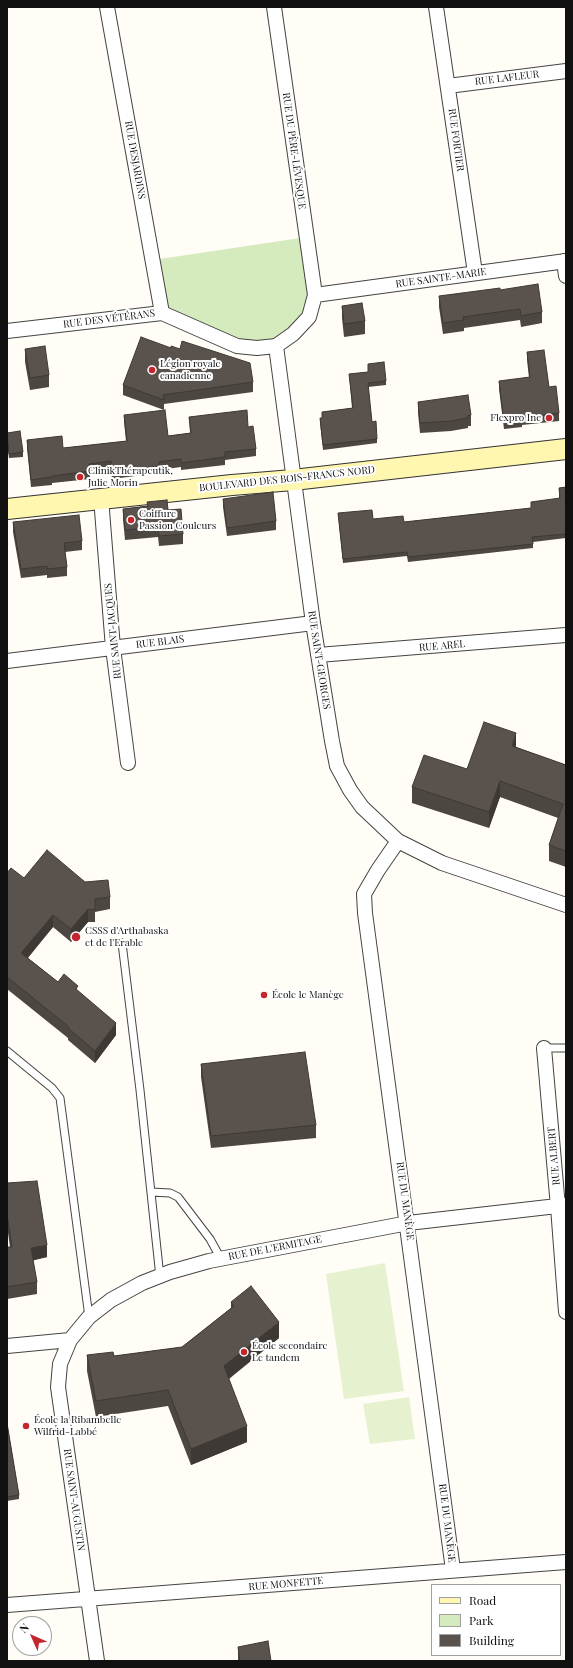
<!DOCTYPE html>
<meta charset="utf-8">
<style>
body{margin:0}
#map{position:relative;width:573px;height:1668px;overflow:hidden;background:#fffdf5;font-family:"Playfair Display",serif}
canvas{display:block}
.frame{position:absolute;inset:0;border:8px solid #111;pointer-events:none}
.legend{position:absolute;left:431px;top:1584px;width:130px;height:72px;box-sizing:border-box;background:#fff;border:1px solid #a0a0a0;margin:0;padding:5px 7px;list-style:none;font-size:12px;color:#111}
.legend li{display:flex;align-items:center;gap:8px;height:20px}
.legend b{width:20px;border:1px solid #a0a0a0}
.north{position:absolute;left:12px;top:1616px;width:40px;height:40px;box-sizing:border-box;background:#fff;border:1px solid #a0a0a0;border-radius:50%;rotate:315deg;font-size:11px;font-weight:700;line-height:16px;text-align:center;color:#111}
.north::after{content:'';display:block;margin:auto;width:14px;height:18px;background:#c4262e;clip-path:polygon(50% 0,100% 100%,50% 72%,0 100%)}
</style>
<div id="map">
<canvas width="573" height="1668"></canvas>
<div class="frame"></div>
<ul class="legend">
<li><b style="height:5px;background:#fff6b0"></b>Road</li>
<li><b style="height:11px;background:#d5ebbd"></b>Park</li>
<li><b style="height:11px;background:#5a524d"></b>Building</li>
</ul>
<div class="north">N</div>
</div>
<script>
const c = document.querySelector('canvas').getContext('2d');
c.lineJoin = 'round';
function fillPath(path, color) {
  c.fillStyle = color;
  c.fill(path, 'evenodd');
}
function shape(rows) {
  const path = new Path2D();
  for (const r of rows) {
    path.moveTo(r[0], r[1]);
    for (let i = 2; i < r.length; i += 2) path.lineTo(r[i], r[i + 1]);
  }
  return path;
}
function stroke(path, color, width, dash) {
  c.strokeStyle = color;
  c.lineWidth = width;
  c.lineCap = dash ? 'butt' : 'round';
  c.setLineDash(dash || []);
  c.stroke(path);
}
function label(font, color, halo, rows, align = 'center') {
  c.font = font + ' "Playfair Display",serif';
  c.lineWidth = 4;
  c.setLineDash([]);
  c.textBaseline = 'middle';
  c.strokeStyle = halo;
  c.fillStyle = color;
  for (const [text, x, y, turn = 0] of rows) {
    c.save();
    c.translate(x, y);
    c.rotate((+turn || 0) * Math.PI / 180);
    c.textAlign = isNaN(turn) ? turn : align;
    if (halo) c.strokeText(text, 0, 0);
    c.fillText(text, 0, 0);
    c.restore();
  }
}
fillPath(shape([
 [307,237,315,295,293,334,257,348,162,313,153,260]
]), '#d5ebbd');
fillPath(shape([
 [385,1263,404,1391,344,1399,326,1274],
 [409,1397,415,1439,370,1444,363,1404]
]), '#e6f2cf');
const lane = shape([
 [122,943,140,1090,160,1277],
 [544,1048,566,1048],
 [7,1051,52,1088,60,1098,89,1317],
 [151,1192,170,1193,178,1197,210,1239,221,1259]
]);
const street = shape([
 [107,7,162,313],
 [274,7,315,295,309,317,293,334,276,346,313,623,332,741,337,766,350,790,362,807,398,841,442,863,566,905],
 [436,7,475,273],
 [448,86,566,71],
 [564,261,566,276],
 [315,295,566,261],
 [7,331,162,313,237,346,257,348,276,346],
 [101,498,113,648,128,763],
 [318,655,566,635],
 [7,661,313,623],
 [398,841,378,870,364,894,365,913,453,1570],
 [544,1048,558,1207,566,1312],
 [7,1346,70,1340],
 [7,1605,566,1562],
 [97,1661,58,1387,60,1364,70,1340,89,1317,111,1300,142,1283,170,1272,209,1261,408,1223,566,1205]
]);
const secondary = shape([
 [7,509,232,485,293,480,566,449]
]);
stroke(lane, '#444', 9);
stroke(street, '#444', 16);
stroke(secondary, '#333', 22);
stroke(lane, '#fff', 7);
stroke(street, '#fff', 14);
stroke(secondary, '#fff6b0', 20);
fillPath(shape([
 [500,290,542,312,542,323,521,327,520,320,464,328,464,331,443,334,439,307,439,296],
 [342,306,365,321,365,334,344,337,342,318],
 [25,349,49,375,49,387,30,390,25,362],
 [527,352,549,387,559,413,559,421,522,425,522,427,504,429,499,389,499,381,529,378,527,360],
 [368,364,386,381,386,385,368,387,372,422,377,439,377,443,323,450,320,422,320,418,322,418,322,412,352,408,349,374,368,372],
 [253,382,253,392,164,404,164,410,123,395,123,385],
 [418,402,471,415,471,426,468,426,468,428,451,431,420,433,418,413],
 [124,415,168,436,190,433,189,417,248,427,256,449,256,456,225,460,225,465,181,470,181,467,159,470,159,473,112,479,111,468,90,471,90,479,52,483,52,485,31,487,27,448,27,440,63,448,126,441,124,422],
 [7,433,23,452,23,457,9,458,7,443],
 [566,487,566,538,533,542,533,548,408,562,407,556,343,563,338,513,373,519,404,522,531,508,531,502,559,499,559,488],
 [223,499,276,521,276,530,227,536,223,507],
 [147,502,168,510,183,534,183,544,159,546,158,537,125,540,123,519,123,509,147,506],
 [13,522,82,541,82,550,65,552,67,567,67,576,47,578,47,575,21,578,13,532],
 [516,747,566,765,566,867,549,861,549,845,558,818,500,797,489,828,412,803,412,787,467,769],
 [7,873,24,878,85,882,110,897,110,909,95,912,95,922,88,922,71,942,53,927,28,958,58,982,78,991,116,1035,95,1063,68,1040,68,1038,7,989],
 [201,1064,316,1125,316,1138,211,1148,201,1077],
 [7,1183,47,1257,33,1260,37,1282,37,1294,7,1299,7,1247,10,1247,7,1226],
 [231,1302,279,1338,229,1379,247,1442,191,1465,168,1406,96,1417,87,1371,87,1355,114,1356,182,1347,231,1308],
 [7,1423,19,1495,19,1499,7,1501],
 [238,1647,271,1661,238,1661]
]), '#4d4742');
fillPath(shape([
 [516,733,516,749,512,746],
 [500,781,500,797,489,828,489,812],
 [88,909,88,922,71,942,71,929],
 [53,915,53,927,21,965,21,953],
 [116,1023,116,1035,95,1063,95,1051],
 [47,1245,47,1257,31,1261,31,1248],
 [279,1322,279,1338,224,1382,224,1366],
 [247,1426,247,1442,191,1465,191,1449]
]), '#3f3936');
const building = shape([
 [538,284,542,312,521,316,520,309,463,317,464,320,443,323,439,296,500,288,500,290,538,284],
 [362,303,365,321,344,324,342,306,362,303],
 [141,337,171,348,171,346,180,349,182,341,250,363,253,382,163,395,164,400,123,385,141,337],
 [45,346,49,375,30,378,25,349,45,346],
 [544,350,549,387,556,386,559,413,522,418,522,420,504,422,499,381,530,377,527,352,544,350],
 [384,362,386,381,368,383,372,422,376,421,377,439,323,445,320,418,322,418,322,412,353,408,349,374,368,372,368,364,384,362],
 [468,395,471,415,467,416,468,418,451,421,420,423,418,402,468,395],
 [165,410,168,436,191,433,189,417,247,410,248,427,253,426,256,449,225,452,225,457,181,463,181,459,159,462,159,466,112,472,111,461,89,464,90,471,52,476,52,477,31,480,27,440,62,436,63,448,127,441,124,415,165,410],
 [20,431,23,452,9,454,7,433,20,431],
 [566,487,566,534,532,537,533,544,408,557,407,552,343,559,338,513,372,510,373,519,403,516,404,522,531,508,531,502,560,498,559,488,566,487],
 [273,492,276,521,227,528,223,499,273,492],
 [167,500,168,510,181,509,183,534,159,536,158,527,125,530,123,509,148,506,147,502,167,500],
 [79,515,82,541,64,543,67,567,47,569,47,566,21,569,13,522,79,515],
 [484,722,516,733,512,746,566,765,566,851,549,845,563,804,500,781,489,812,412,787,424,755,467,769,484,722],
 [47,850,85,882,108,880,110,897,95,899,95,910,88,909,71,929,53,915,21,953,58,982,64,974,78,986,76,989,116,1023,95,1051,68,1028,69,1027,7,977,7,873,11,868,24,878,47,850],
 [305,1052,316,1125,211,1136,201,1064,305,1052],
 [37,1181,47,1245,31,1248,37,1282,7,1287,7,1247,12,1247,7,1214,7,1183,37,1181],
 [251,1286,279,1322,224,1366,247,1426,191,1449,168,1390,96,1401,87,1355,113,1352,114,1356,182,1347,234,1306,231,1302,251,1286],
 [7,1423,19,1495,7,1497,7,1423],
 [268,1641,271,1661,240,1661,238,1647,268,1641]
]);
fillPath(building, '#5a524d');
stroke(building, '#3f3936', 1);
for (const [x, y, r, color] of [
 [152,370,4,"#c4262e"],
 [549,418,4,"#c4262e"],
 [80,477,4,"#c4262e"],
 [131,520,4,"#c4262e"],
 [76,937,5,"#c4262e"],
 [264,995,4,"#c4262e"],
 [244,1352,4,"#c4262e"],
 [26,1426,4,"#c4262e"]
]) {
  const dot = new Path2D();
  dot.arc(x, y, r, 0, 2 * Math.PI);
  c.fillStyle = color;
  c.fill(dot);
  stroke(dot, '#fff', 1.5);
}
label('10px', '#111', '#fff', [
 ["RUE LAFLEUR",507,78,-7],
 ["RUE FORTIER",456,140,82],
 ["RUE DU PÈRE-LÉVESQUE",294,151,82],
 ["RUE DESJARDINS",135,160,80],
 ["RUE SAINTE-MARIE",441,278,-8],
 ["RUE DES VÉTÉRANS",109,319,-7],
 ["BOULEVARD DES BOIS-FRANCS NORD",287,479,-6],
 ["RUE SAINT-JACQUES",113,631,-96],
 ["RUE BLAIS",160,642,-7],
 ["RUE AREL",442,646,-5],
 ["RUE SAINT-GEORGES",319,660,81],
 ["RUE ALBERT",554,1156,-95],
 ["RUE DU MANÈGE",405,1201,82],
 ["RUE DE L'ERMITAGE",275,1248,-11],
 ["RUE SAINT-AUGUSTIN",74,1500,82],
 ["RUE DU MANÈGE",447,1523,83],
 ["RUE MONFETTE",286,1584,-5]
]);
label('10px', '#111', '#fff', [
 ["Légion royale",160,364],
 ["canadienne",160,376],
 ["Flexpro Inc",541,418,"right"],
 ["ClinikThérapeutik,",88,471],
 ["Julie Morin",88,483],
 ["Coiffure",139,514],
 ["Passion Couleurs",139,526],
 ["CSSS d'Arthabaska",85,931],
 ["et de l'Erable",85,943],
 ["École le Manège",272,995],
 ["École secondaire",252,1346],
 ["Le tandem",252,1358],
 ["École la Ribambelle",34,1420],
 ["Wilfrid-Labbé",34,1432]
], 'left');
</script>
